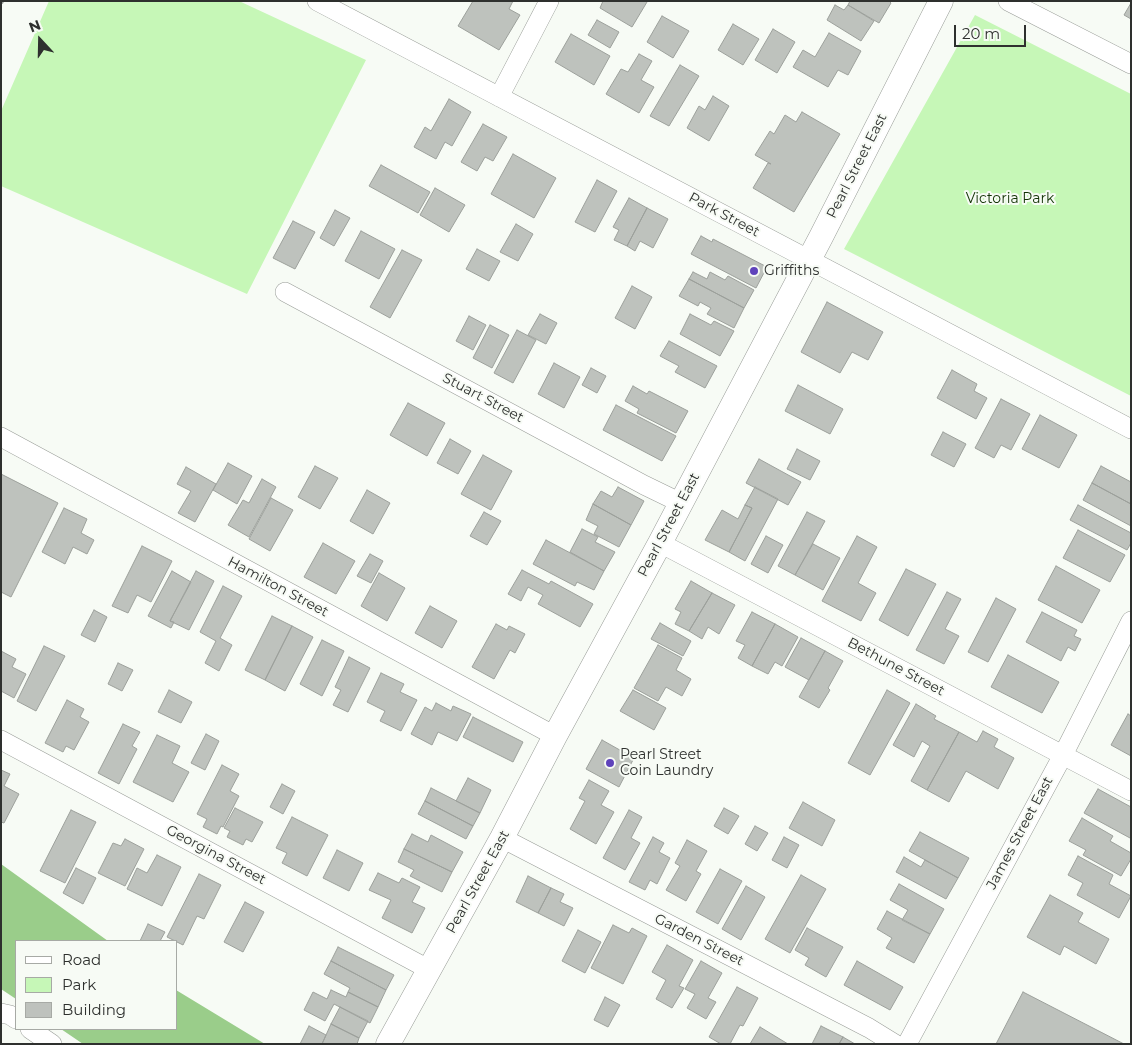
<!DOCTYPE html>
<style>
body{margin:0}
#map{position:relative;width:1132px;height:1045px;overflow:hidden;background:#f7fbf5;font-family:Montserrat,sans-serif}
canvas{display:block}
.frame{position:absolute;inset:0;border:2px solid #2e302e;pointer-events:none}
.legend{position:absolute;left:15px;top:940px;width:162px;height:90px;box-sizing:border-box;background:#f7fbf5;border:1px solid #a7aaa5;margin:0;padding:6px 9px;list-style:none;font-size:15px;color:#2e302e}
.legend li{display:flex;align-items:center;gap:10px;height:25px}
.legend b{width:25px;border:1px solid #a7aaa5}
.north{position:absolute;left:15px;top:15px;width:50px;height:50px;-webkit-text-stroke:4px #f7fbf5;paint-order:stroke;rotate:339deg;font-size:14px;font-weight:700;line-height:20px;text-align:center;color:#2e302e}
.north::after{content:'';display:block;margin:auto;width:18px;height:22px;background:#2e302e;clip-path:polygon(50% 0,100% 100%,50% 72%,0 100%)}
.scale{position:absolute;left:954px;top:25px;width:72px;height:22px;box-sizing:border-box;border:2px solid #2e302e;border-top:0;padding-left:6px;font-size:15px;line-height:18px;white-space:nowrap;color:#2e302e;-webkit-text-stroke:4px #f7fbf5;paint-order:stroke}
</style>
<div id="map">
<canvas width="1132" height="1045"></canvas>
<div class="frame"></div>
<ul class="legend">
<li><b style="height:6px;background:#fff"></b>Road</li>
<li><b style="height:14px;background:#c6f7b7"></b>Park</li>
<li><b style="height:14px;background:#bec2bd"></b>Building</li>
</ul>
<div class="north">N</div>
<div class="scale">20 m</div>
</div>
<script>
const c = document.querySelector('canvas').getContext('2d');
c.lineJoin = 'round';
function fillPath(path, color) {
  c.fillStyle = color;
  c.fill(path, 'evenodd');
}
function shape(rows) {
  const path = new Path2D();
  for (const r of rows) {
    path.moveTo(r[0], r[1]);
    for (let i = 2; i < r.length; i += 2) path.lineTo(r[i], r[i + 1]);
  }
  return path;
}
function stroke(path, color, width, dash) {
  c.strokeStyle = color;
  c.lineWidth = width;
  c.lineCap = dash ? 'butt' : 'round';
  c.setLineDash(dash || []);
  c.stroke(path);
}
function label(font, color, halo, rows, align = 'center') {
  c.font = font + ' Montserrat,sans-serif';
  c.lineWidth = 4;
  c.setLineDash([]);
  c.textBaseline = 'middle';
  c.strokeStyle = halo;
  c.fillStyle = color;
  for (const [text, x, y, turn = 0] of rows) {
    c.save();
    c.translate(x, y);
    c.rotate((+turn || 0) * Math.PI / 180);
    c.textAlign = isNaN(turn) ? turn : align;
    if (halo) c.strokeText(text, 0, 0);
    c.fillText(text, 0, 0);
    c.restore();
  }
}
fillPath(shape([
 [49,1,239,1,366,60,247,294,1,186,1,111],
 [975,15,1131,94,1131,396,844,249]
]), '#c6f7b7');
fillPath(shape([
 [1,864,108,941,16,941,16,999,1,989],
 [176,990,265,1044,83,1044,61,1029,176,1029]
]), '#9acd8a');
const building = shape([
 [473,1,513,1,509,9,520,15,499,50,458,26,473,1],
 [603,1,646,1,647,2,632,27,600,8,603,1],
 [850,1,889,1,891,3,879,23,848,5,850,1],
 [1131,3,1131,19,1124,15,1131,3],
 [835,5,844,10,848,5,874,21,861,41,827,20,835,5],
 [662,16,689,31,673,58,647,42,662,16],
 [597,20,619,32,610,48,588,35,597,20],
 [733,24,759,39,743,65,718,50,733,24],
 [773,29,795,42,777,73,755,60,773,29],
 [829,33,861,51,848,75,838,70,828,87,793,67,803,50,815,57,829,33],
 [571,34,610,56,594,85,555,62,571,34],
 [639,54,652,61,641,80,654,87,639,113,606,94,621,69,628,72,639,54],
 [680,65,699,76,669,126,650,116,680,65],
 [713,96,729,106,709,141,687,128,699,106,705,110,713,96],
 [449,99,471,112,452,146,445,142,436,159,414,147,425,127,431,131,449,99],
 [802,112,840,134,794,212,753,188,768,163,771,164,755,155,770,131,774,134,785,115,796,122,802,112],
 [483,124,507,137,493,161,485,157,477,171,461,162,483,124],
 [513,154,556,178,534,218,491,194,513,154],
 [381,165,430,192,418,213,369,186,381,165],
 [597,180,617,191,595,232,575,222,597,180],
 [435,188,465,205,449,232,420,215,435,188],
 [629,198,647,208,627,246,614,240,619,230,613,227,629,198],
 [647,208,668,219,653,248,640,241,635,251,627,246,647,208],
 [335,210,350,218,334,246,320,238,335,210],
 [293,221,315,232,295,269,273,258,293,221],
 [516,224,533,234,518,261,500,252,516,224],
 [361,231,395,249,379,279,345,261,361,231],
 [701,236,712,242,713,239,767,267,756,288,691,254,701,236],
 [477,249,500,261,489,281,466,269,477,249],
 [402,250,422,260,390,318,370,307,402,250],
 [693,272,707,279,710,272,725,280,728,276,754,290,744,308,689,279,693,272],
 [689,279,744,308,734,328,707,314,711,308,700,302,698,306,679,296,689,279],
 [632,286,652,297,635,329,615,318,632,286],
 [827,302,883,332,868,360,852,352,840,373,801,352,827,302],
 [540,314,557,323,546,344,528,335,540,314],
 [690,314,711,325,714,321,734,331,720,356,680,334,690,314],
 [469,316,486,325,473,350,456,341,469,316],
 [490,325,509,335,492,368,473,358,490,325],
 [517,330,536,340,513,383,494,373,517,330],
 [669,341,717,366,705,388,675,372,679,366,660,356,669,341],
 [554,363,580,377,564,408,538,394,554,363],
 [591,368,606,376,597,393,582,385,591,368],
 [952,370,977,384,974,391,987,398,976,419,937,398,952,370],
 [798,385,843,409,830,434,785,411,798,385],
 [633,386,647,394,649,391,688,411,676,433,637,413,639,409,625,401,633,386],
 [1001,399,1030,414,1011,450,1001,445,994,458,975,448,1001,399],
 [408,403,445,423,427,456,390,435,408,403],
 [616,405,676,436,662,461,603,430,616,405],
 [1040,415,1077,435,1059,468,1022,449,1040,415],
 [943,432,966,444,954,467,931,455,943,432],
 [450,439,471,451,458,474,437,463,450,439],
 [797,449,820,461,810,480,787,469,797,449],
 [483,455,512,471,491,510,461,494,483,455],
 [759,459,801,482,788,505,746,483,759,459],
 [228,463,252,476,237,504,213,490,228,463],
 [315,466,338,478,320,509,298,497,315,466],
 [1101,466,1131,482,1131,504,1092,483,1101,466],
 [186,467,216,484,195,522,178,513,191,491,177,484,186,467],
 [1,474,58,503,11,597,1,592,1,474],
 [262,479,276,487,249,537,228,525,243,500,249,503,262,479],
 [1092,483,1131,504,1131,526,1083,500,1092,483],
 [618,487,644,501,631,525,593,504,601,491,612,497,618,487],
 [755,487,778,499,745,561,729,552,752,508,745,505,755,487],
 [367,490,390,503,373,534,350,521,367,490],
 [271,498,293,510,270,551,249,539,271,498],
 [593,504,631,525,619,547,594,534,598,526,586,520,593,504],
 [745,505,752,508,729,552,705,540,722,510,738,519,745,505],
 [1078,505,1131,533,1131,543,1127,550,1070,520,1078,505],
 [64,508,87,519,81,533,94,540,87,554,73,547,65,564,42,552,64,508],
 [484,512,501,521,487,545,470,536,484,512],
 [807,512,825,521,795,575,778,566,807,512],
 [582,529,598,537,595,542,615,552,604,571,570,552,582,529],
 [1078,530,1125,555,1110,582,1063,558,1078,530],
 [766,536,783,545,768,573,751,564,766,536],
 [857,536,877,547,858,583,876,593,861,621,822,601,857,536],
 [546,540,604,571,594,590,577,582,575,586,533,564,546,540],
 [323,543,355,561,336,594,304,577,323,543],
 [813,544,840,558,823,590,795,575,813,544],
 [142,546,172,561,151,602,137,595,128,613,112,606,142,546],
 [370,554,383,561,371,583,357,576,370,554],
 [1056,566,1100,590,1082,623,1038,600,1056,566],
 [906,569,936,584,908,636,879,620,906,569],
 [522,570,549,584,551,581,593,604,580,627,538,604,543,595,528,587,521,601,508,594,522,570],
 [172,571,191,582,170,621,174,622,171,628,148,616,172,571],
 [196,571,214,581,189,630,170,621,196,571],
 [379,573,405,588,387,621,361,606,379,573],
 [691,581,712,593,689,631,675,624,681,612,675,609,691,581],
 [223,586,242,596,220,638,232,645,219,671,205,663,216,641,200,632,223,586],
 [947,592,961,599,945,629,959,636,944,664,916,650,947,592],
 [712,593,735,605,719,634,708,627,702,639,689,631,712,593],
 [996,598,1016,609,988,662,968,652,996,598],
 [430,606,457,621,442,648,415,633,430,606],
 [94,610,107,617,95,642,81,635,94,610],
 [752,612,775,624,752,666,738,658,745,645,736,641,752,612],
 [1042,612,1077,630,1074,636,1081,639,1075,651,1068,647,1061,661,1026,642,1042,612],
 [272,616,292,626,265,680,245,670,272,616],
 [660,623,691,641,683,656,651,639,660,623],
 [496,624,507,630,509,626,525,634,515,653,510,650,494,679,472,667,496,624],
 [775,624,798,637,782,666,775,662,768,674,752,666,775,624],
 [292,626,313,637,285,691,265,680,292,626],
 [801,638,825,651,809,680,785,667,801,638],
 [322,640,344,651,322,696,300,684,322,640],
 [658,645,682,658,676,670,691,679,682,696,666,687,658,701,634,688,658,645],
 [44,646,65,656,36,711,17,701,44,646],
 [1,651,16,659,12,667,26,674,14,698,1,691,1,651],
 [825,651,843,661,828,688,830,690,819,708,799,697,825,651],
 [1008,655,1059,682,1042,713,991,687,1008,655],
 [349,657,370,668,348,712,333,705,341,690,335,687,349,657],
 [118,663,133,670,122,691,108,684,118,663],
 [381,673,404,684,400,692,417,700,401,731,380,721,385,711,367,702,381,673],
 [169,690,192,702,181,723,158,712,169,690],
 [633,690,666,708,654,730,620,711,633,690],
 [887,690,910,703,870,775,848,763,887,690],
 [67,700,84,709,80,717,89,722,74,750,66,746,63,752,45,743,67,700],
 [436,703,451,711,453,706,471,714,457,741,438,732,432,745,411,734,425,707,432,711,436,703],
 [916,704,936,716,934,719,959,732,927,790,911,781,930,746,922,741,914,757,893,745,916,704],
 [1128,714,1131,716,1131,756,1111,745,1128,714],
 [473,717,523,742,513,762,463,737,473,717],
 [123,724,140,732,132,746,137,749,119,784,98,773,123,724],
 [983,731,998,739,994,747,1014,758,998,789,966,771,949,802,927,790,959,732,977,742,983,731],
 [206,734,219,741,205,770,191,763,206,734],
 [157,735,180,746,172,763,189,772,173,802,133,782,157,735],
 [602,740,634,758,619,787,586,769,602,740],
 [222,765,239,774,230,791,239,796,223,827,221,826,217,834,203,827,207,819,197,814,222,765],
 [1,770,10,774,4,786,19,794,4,823,1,822,1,770],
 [468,778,491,790,480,813,456,801,468,778],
 [589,780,609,791,601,805,614,812,596,844,570,829,585,801,579,798,589,780],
 [282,784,295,791,283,814,270,807,282,784],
 [431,788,480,813,473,826,425,801,431,788],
 [1098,789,1131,807,1131,836,1130,838,1084,813,1098,789],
 [425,801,473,826,466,839,418,814,425,801],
 [803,802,835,820,822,846,789,828,803,802],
 [235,808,263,822,252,842,246,839,243,845,227,837,230,831,224,828,235,808],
 [724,808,739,816,728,834,714,826,724,808],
 [71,810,96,822,65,883,40,871,71,810],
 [629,810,642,817,631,838,640,843,625,870,603,858,629,810],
 [292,817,328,835,307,876,282,863,287,853,276,848,292,817],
 [1082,818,1113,836,1110,841,1131,853,1131,859,1121,876,1083,855,1086,850,1069,841,1082,818],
 [755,826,768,833,757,851,745,844,755,826],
 [920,832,969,858,958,878,909,851,920,832],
 [412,834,428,842,431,835,463,852,452,872,404,849,412,834],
 [653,837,664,843,659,852,670,858,657,884,650,880,645,890,629,882,653,837],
 [784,837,799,845,787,868,772,860,784,837],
 [125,839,144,849,125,886,98,873,113,843,121,846,125,839],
 [687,840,707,851,696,871,701,874,686,901,666,890,680,866,675,863,687,840],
 [404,849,452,872,442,892,410,876,414,870,398,862,404,849],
 [337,850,363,863,349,891,323,878,337,850],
 [157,855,181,867,162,906,127,889,137,868,147,873,157,855],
 [1078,856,1113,875,1109,884,1131,896,1119,918,1077,895,1083,883,1068,875,1078,856],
 [904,857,921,867,925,860,958,878,946,899,896,872,904,857],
 [76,868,96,878,83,904,63,893,76,868],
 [720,869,742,881,718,924,696,912,720,869],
 [378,873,399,883,402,878,420,887,412,902,425,908,412,933,382,918,391,900,369,890,378,873],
 [199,874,221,885,204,919,197,916,183,945,167,937,199,874],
 [801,875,826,889,790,953,765,939,801,875],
 [528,876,551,888,538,913,516,902,528,876],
 [899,884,944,909,930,934,902,920,908,910,890,900,899,884],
 [746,886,765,897,741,940,722,929,746,886],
 [551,888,564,894,560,902,573,908,564,926,538,913,551,888],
 [1050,895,1083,913,1078,922,1109,939,1096,964,1064,946,1060,955,1027,937,1050,895],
 [245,902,264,912,243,952,224,942,245,902],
 [887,911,930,934,914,963,886,948,892,938,877,929,887,911],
 [148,924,165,932,160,941,140,941,148,924],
 [613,925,629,933,632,928,647,936,623,984,591,968,613,925],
 [807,928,843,947,826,977,805,965,809,958,795,950,807,928],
 [578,930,601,942,585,973,562,961,578,930],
 [667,945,693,960,679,986,684,988,672,1008,656,999,666,980,652,972,667,945],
 [338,947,394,975,386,990,331,961,338,947],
 [331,961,386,990,378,1007,348,992,350,988,324,974,331,961],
 [701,961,722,973,708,998,716,1002,706,1019,687,1008,695,994,685,989,701,961],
 [857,961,903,987,890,1010,844,985,857,961],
 [737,987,758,998,743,1026,740,1025,730,1044,721,1044,709,1037,737,987],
 [331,990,346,997,348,992,378,1007,370,1023,334,1004,325,1021,304,1010,313,992,327,999,331,990],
 [1023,992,1124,1044,996,1044,1023,992],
 [605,997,620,1005,608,1027,594,1020,605,997],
 [340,1007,368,1021,359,1038,331,1024,340,1007],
 [331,1024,359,1038,357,1044,322,1044,331,1024],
 [309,1026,326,1035,322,1044,300,1044,309,1026],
 [821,1026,843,1037,839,1044,812,1044,821,1026],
 [760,1027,788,1044,750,1044,760,1027],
 [843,1037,855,1044,839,1044,843,1037]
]);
fillPath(building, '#bec2bd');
stroke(building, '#9ca09b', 1);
const minor = shape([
 [317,1,1131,429],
 [1008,1,1131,64],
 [499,97,549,1],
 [285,292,644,485,681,503],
 [1,437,555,736],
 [660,543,1131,791],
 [1,740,430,970],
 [502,838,869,1028,895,1044],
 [1,1013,10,1015,16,1019],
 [30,1029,52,1044],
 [907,1044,1063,755,1131,621]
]);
const tertiary = shape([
 [388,1044,502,838,555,736,660,543,821,237,941,1]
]);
stroke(minor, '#989c97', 20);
stroke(tertiary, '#989c97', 25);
stroke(minor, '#fff', 19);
stroke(tertiary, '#fff', 24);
stroke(shape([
 [1,3,2,1]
]), '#949793', 4, [10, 5]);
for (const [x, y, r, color] of [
 [754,271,5,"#5f43bb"],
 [610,763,5,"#5f43bb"]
]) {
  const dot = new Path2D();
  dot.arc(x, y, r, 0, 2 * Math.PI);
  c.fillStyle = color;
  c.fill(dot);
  stroke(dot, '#f7fbf5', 2);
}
label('14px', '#2e302e', '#f7fbf5', [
 ["Pearl Street East",857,166,-63],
 ["Park Street",724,215,28],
 ["Stuart Street",483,398,28],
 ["Pearl Street East",669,525,-62],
 ["Hamilton Street",278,587,28],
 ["Bethune Street",896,667,28],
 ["James Street East",1020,833,-62],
 ["Georgina Street",216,855,28],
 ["Pearl Street East",478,882,-61],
 ["Garden Street",699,940,27]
]);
label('14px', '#123305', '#f7fbf5', [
 ["Victoria Park",1010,199]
]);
label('14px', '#2e302e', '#f7fbf5', [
 ["Griffiths",764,271],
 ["Pearl Street",620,755],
 ["Coin Laundry",620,771]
], 'left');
</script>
